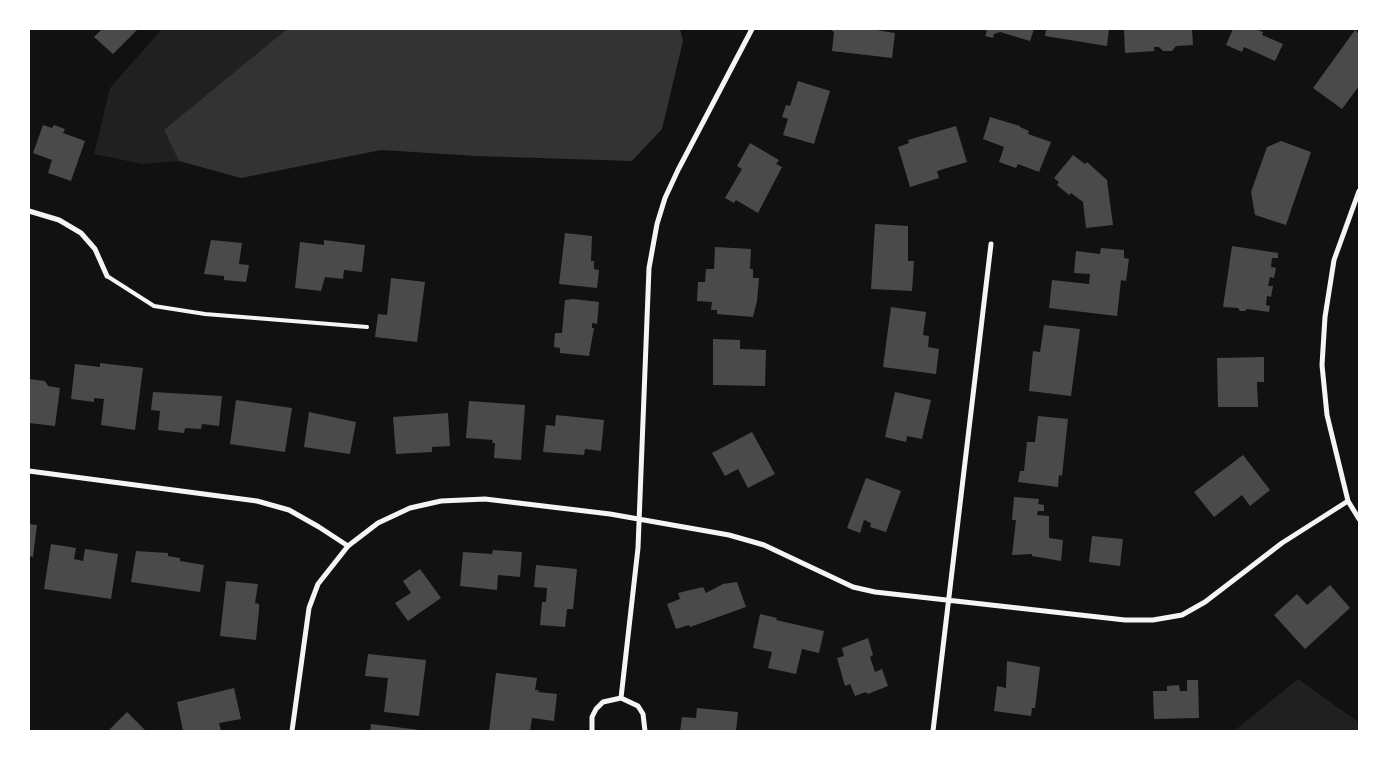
<!DOCTYPE html>
<style>
body{margin:0}
#map{position:relative;width:1388px;height:760px;overflow:hidden;background:#111;font-family:Quicksand,sans-serif}
canvas{display:block}
.frame{position:absolute;inset:0;border:30px solid #fff;pointer-events:none}
</style>
<div id="map">
<canvas width="1388" height="760"></canvas>
<div class="frame"></div>
</div>
<script>
const c = document.querySelector('canvas').getContext('2d');
c.lineJoin = 'round';
function fillPath(path, color) {
  c.fillStyle = color;
  c.fill(path, 'evenodd');
}
function shape(rows) {
  const path = new Path2D();
  for (const r of rows) {
    path.moveTo(r[0], r[1]);
    for (let i = 2; i < r.length; i += 2) path.lineTo(r[i], r[i + 1]);
  }
  return path;
}
function stroke(path, color, width, dash) {
  c.strokeStyle = color;
  c.lineWidth = width;
  c.lineCap = dash ? 'butt' : 'round';
  c.setLineDash(dash || []);
  c.stroke(path);
}
fillPath(shape([
 [162,29,287,29,165,130,179,161,142,164,94,154,110,88],
 [1298,679,1357,721,1359,731,1234,731]
]), '#202020');
fillPath(shape([
 [287,29,680,29,683,41,662,129,632,161,477,156,381,150,241,178,179,161,164,130]
]), '#333');
fillPath(shape([
 [102,29,138,29,113,54,94,37],
 [830,29,870,29,895,33,892,58,832,51,834,32],
 [984,29,1034,29,1030,41,1000,32,994,34,993,38,985,36,987,31],
 [1046,29,1109,29,1107,46,1045,36],
 [1124,29,1192,29,1193,45,1176,46,1172,51,1163,51,1159,47,1154,47,1154,51,1125,53],
 [1233,29,1255,29,1263,32,1262,35,1283,44,1275,61,1244,47,1242,52,1226,45],
 [1355,30,1359,34,1359,86,1342,109,1313,88],
 [798,81,830,91,814,144,783,135,788,119,782,117,786,105,790,106],
 [990,117,1020,126,1020,127,1029,131,1028,134,1051,142,1039,172,1018,164,1016,168,999,162,1004,147,983,139],
 [43,125,52,128,54,125,65,129,63,133,85,141,71,181,48,173,52,160,33,153],
 [956,126,967,162,937,171,939,178,910,187,898,147,909,143,908,140],
 [1281,141,1311,152,1286,225,1255,215,1251,192,1267,147],
 [750,143,779,160,776,164,782,167,758,213,736,200,734,203,725,198,742,169,737,166],
 [1073,155,1085,164,1087,162,1107,180,1113,225,1086,228,1083,202,1071,193,1069,195,1057,185,1059,182,1054,178],
 [875,224,908,226,908,261,914,261,912,291,871,289],
 [565,233,592,236,591,261,594,261,594,269,599,270,597,288,559,284],
 [211,240,242,243,239,264,249,265,246,282,224,280,224,276,204,274],
 [324,240,365,245,362,272,344,270,343,279,325,277,321,291,295,288,300,242,324,245],
 [1232,246,1278,253,1278,258,1272,258,1271,267,1276,268,1274,278,1270,277,1268,286,1273,286,1271,297,1267,296,1266,305,1270,306,1269,312,1247,309,1245,311,1240,311,1238,308,1223,307],
 [715,247,751,249,750,269,753,269,753,278,759,278,757,301,753,317,717,314,717,310,711,310,712,302,697,301,698,282,705,282,706,269,714,269],
 [1101,248,1124,250,1124,258,1129,259,1126,281,1121,280,1117,316,1049,308,1052,280,1089,284,1090,274,1074,273,1076,251,1100,254],
 [391,278,425,282,417,342,375,337,378,314,387,315],
 [573,299,599,302,597,324,592,323,592,328,594,328,589,356,560,353,560,348,554,347,555,333,562,333,565,300],
 [891,307,926,312,923,335,929,336,928,347,939,349,936,374,883,367],
 [1044,325,1080,329,1071,396,1029,391,1033,351,1040,352],
 [713,339,740,340,740,349,766,350,765,386,713,385],
 [1264,357,1264,382,1257,382,1258,407,1218,407,1217,358],
 [100,363,143,368,135,430,101,425,104,399,94,398,94,402,71,399,75,364,100,367],
 [29,379,45,381,48,386,60,388,55,426,29,423],
 [153,392,222,396,219,426,202,424,201,429,185,428,184,433,158,430,160,411,151,410],
 [895,392,931,400,922,439,907,436,906,442,885,437],
 [236,400,292,408,285,452,230,444],
 [469,401,525,405,521,460,494,458,495,443,492,443,493,440,466,438],
 [309,412,356,422,350,454,304,447],
 [448,413,450,446,432,447,432,452,396,454,393,417],
 [556,415,604,420,601,451,585,449,584,455,543,452,546,425,555,426],
 [1038,416,1068,419,1062,476,1059,475,1058,487,1018,482,1020,471,1024,471,1027,442,1035,442],
 [752,432,775,474,748,488,738,469,725,476,712,453],
 [1243,455,1270,490,1250,506,1242,495,1214,517,1194,492],
 [866,478,901,491,886,532,870,527,871,523,864,520,860,533,847,528],
 [1014,497,1039,499,1038,504,1044,505,1044,511,1038,511,1037,515,1049,516,1049,538,1063,540,1061,561,1032,556,1032,554,1012,555,1016,520,1012,520],
 [29,524,37,525,33,557,29,556],
 [1092,536,1123,539,1120,566,1089,562],
 [51,544,76,548,74,559,83,561,85,549,118,554,111,599,44,589],
 [493,550,522,552,520,577,498,575,497,590,460,586,463,552,492,554],
 [136,551,168,553,168,556,180,558,180,561,204,565,200,592,131,582],
 [536,565,577,569,573,609,567,609,565,627,540,625,542,602,546,602,547,588,534,587],
 [420,569,441,598,408,621,395,603,411,593,403,581],
 [226,581,258,584,255,603,259,604,259,610,256,640,220,636],
 [737,582,746,607,690,627,689,625,676,629,667,604,680,599,678,593,703,587,706,593,723,584],
 [1330,585,1350,608,1305,649,1274,615,1297,594,1307,605],
 [760,614,777,618,776,620,824,631,819,653,802,649,796,674,768,668,772,652,753,648],
 [868,638,873,655,870,657,875,672,882,669,888,686,868,694,866,692,855,696,850,684,845,686,837,658,844,656,842,648],
 [368,654,426,660,419,716,384,712,388,678,365,676],
 [1007,661,1040,667,1035,708,1032,708,1031,716,994,711,997,686,1006,688],
 [496,673,537,678,535,690,539,690,538,692,557,694,554,721,532,718,530,731,489,731],
 [1187,680,1198,680,1199,718,1154,719,1153,691,1167,691,1167,686,1179,685,1180,691,1187,691],
 [234,688,241,719,219,723,221,731,183,731,177,702],
 [697,708,738,712,736,731,680,731,682,717,696,718],
 [127,712,146,731,108,731],
 [371,724,420,730,420,731,370,731]
]), '#4a4a4a');
stroke(shape([
 [107,276,154,306,205,314,367,327]
]), '#f5f5f5', 4);
stroke(shape([
 [1359,191,1334,260,1325,317,1322,365,1327,415,1348,501,1359,519],
 [29,211,59,220,81,233,95,249,107,276],
 [29,471,257,501,289,510,319,527,348,546],
 [621,698,638,548,649,268,657,224,665,198,678,170,752,29],
 [292,731,309,608,318,584,348,546,378,523,410,508,441,501,485,499,610,514,729,535,764,545,853,587,875,592,1125,620,1153,620,1182,615,1205,602,1282,543,1348,501],
 [592,731,592,717,596,709,603,702,621,698,638,706,643,714,645,731],
 [933,731,991,244]
]), '#f5f5f5', 5);
</script>
